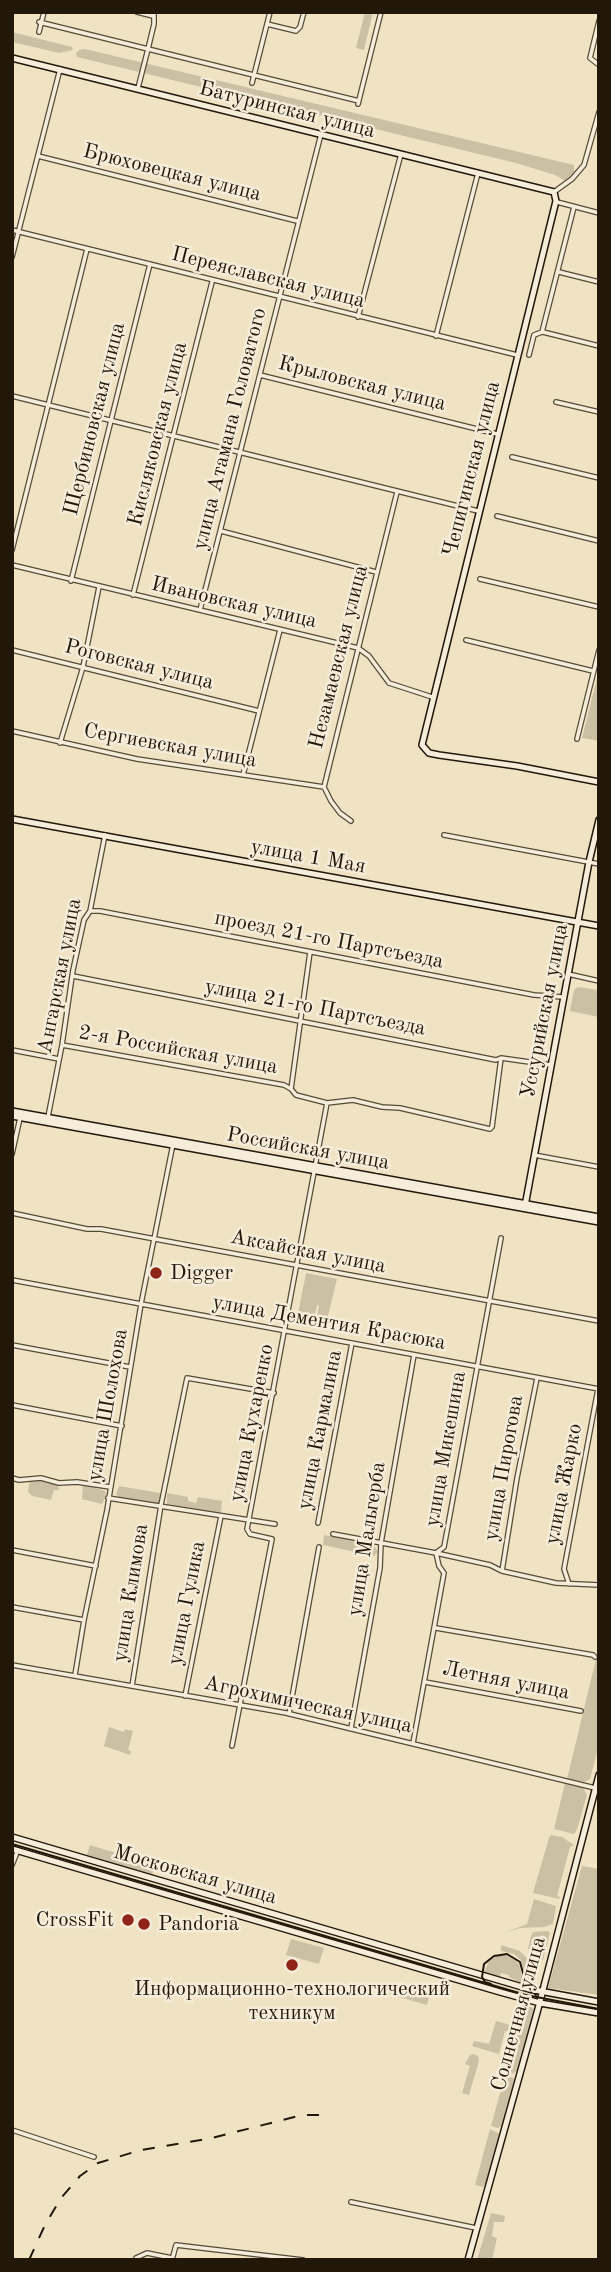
<!DOCTYPE html>
<meta charset="utf-8">
<style>
body{margin:0}
#map{position:relative;width:611px;height:2272px;overflow:hidden;background:#efe3c4;font-family:"Old Standard TT",serif}
canvas{display:block}
.frame{position:absolute;inset:0;border:14px solid #22180a;pointer-events:none}
</style>
<div id="map">
<canvas width="611" height="2272"></canvas>
<div class="frame"></div>
</div>
<script>
const c = document.querySelector('canvas').getContext('2d');
c.lineJoin = 'round';
function fillPath(path, color) {
  c.fillStyle = color;
  c.fill(path, 'evenodd');
}
function shape(rows) {
  const path = new Path2D();
  for (const r of rows) {
    path.moveTo(r[0], r[1]);
    for (let i = 2; i < r.length; i += 2) path.lineTo(r[i], r[i + 1]);
  }
  return path;
}
function stroke(path, color, width, dash) {
  c.strokeStyle = color;
  c.lineWidth = width;
  c.lineCap = dash ? 'butt' : 'round';
  c.setLineDash(dash || []);
  c.stroke(path);
}
function label(font, color, halo, rows, align = 'center') {
  c.font = font + ' "Old Standard TT",serif';
  c.lineWidth = 5;
  c.setLineDash([]);
  c.textBaseline = 'middle';
  c.strokeStyle = halo;
  c.fillStyle = color;
  for (const [text, x, y, turn = 0] of rows) {
    c.save();
    c.translate(x, y);
    c.rotate((+turn || 0) * Math.PI / 180);
    c.textAlign = isNaN(turn) ? turn : align;
    if (halo) c.strokeText(text, 0, 0);
    c.fillText(text, 0, 0);
    c.restore();
  }
}
fillPath(shape([
 [365,12,373,12,364,50,356,48],
 [12,32,72,47,73,50,59,53,12,42],
 [85,49,574,165,574,175,567,182,555,175,516,163,77,57,76,53,79,50],
 [599,670,599,741,582,738],
 [578,987,599,990,599,1017,570,1011,574,990],
 [306,1273,337,1279,325,1327,315,1325,319,1306,317,1305,312,1327,296,1324],
 [30,1479,42,1479,58,1484,59,1490,54,1490,51,1500,32,1496,28,1492],
 [83,1484,105,1491,106,1496,102,1504,82,1499],
 [119,1486,160,1493,162,1499,161,1504,119,1497,116,1494],
 [167,1493,188,1497,188,1501,196,1503,198,1497,222,1501,221,1513,167,1504],
 [324,1535,373,1544,378,1552,374,1556,323,1545],
 [599,1639,599,1745,590,1779,584,1782,567,1779,596,1659],
 [109,1727,124,1732,125,1729,133,1731,128,1750,131,1751,130,1755,104,1746],
 [565,1783,583,1788,587,1795,577,1829,574,1834,554,1829],
 [551,1835,562,1837,574,1845,570,1847,557,1896,560,1897,559,1899,533,1893,549,1838],
 [90,1845,155,1865,152,1875,87,1855],
 [582,1866,599,1869,599,1995,548,1988],
 [534,1899,556,1906,553,1924,544,1927,520,1928,504,1933,527,1924],
 [548,1931,550,1933,543,1960,539,1962,528,1948,531,1936,533,1932],
 [291,1939,324,1948,319,1964,286,1955],
 [501,1945,520,1951,534,1965,529,1985,527,1984,521,1960,514,1954,501,1951],
 [499,1955,509,1956,519,1964,524,1984,509,1977,509,1975,501,1973,500,1976,490,1976,484,1973,489,1961],
 [393,1987,429,1997,427,2005,389,1994],
 [524,2005,533,2008,534,2014,517,2071,512,2074,508,2072],
 [496,2021,514,2026,513,2032,505,2031,499,2054,472,2046,474,2041,489,2044],
 [473,2054,478,2056,479,2061,469,2095,462,2093,470,2066,465,2064,470,2055],
 [505,2075,513,2078,514,2080,502,2126,498,2128,491,2126],
 [490,2129,500,2134,487,2181,483,2187,475,2185],
 [491,2213,505,2216,504,2222,494,2222,492,2236,497,2238,492,2260,477,2260]
]), '#ccc0a4');
const street = shape([
 [137,12,153,16],
 [599,21,590,58,599,65],
 [39,22,148,49,154,24,154,12],
 [267,24,296,31,300,27,304,12],
 [39,32,44,12],
 [252,83,270,12],
 [138,88,148,49,359,101],
 [358,104,381,12],
 [38,156,297,221],
 [554,192,572,179,584,165,599,112],
 [557,202,599,213],
 [12,230,517,355],
 [12,257,60,69],
 [559,272,599,282],
 [358,317,401,154],
 [543,332,599,346],
 [436,336,478,173],
 [529,355,534,335,542,332,574,207],
 [260,375,497,434],
 [12,396,478,511],
 [556,402,599,412],
 [512,457,599,478],
 [497,516,599,541],
 [221,531,376,572],
 [12,550,87,249],
 [12,565,358,648,369,656,389,683,432,697],
 [480,579,599,607],
 [71,581,150,264],
 [133,595,212,282],
 [200,610,321,134],
 [466,640,593,671],
 [12,650,259,711],
 [12,731,137,759,324,787],
 [577,739,599,650],
 [60,743,83,667,99,587],
 [243,775,280,630],
 [351,821,340,813,331,801,324,787,397,492],
 [444,835,599,864],
 [90,911,100,911,534,995,563,997],
 [568,974,599,981],
 [73,976,496,1060,501,1058,551,1065],
 [62,1045,284,1085,291,1089,296,1095,327,1103,353,1100,382,1107,400,1108,490,1129,492,1127,501,1058],
 [12,1050,59,1059],
 [291,1089,310,952],
 [48,1117,62,1045,73,970,84,920,90,911,105,835],
 [12,1154,20,1118],
 [534,1155,599,1167],
 [12,1213,87,1229,101,1229,599,1321],
 [12,1280,599,1389],
 [12,1345,130,1367],
 [12,1405,122,1426],
 [12,1478,19,1480,41,1478,59,1483,77,1482,110,1487],
 [108,1498,275,1524],
 [318,1523,352,1343],
 [333,1534,436,1553,490,1565,502,1571,556,1583,599,1585],
 [12,1550,96,1566],
 [436,1553,444,1547,501,1238],
 [502,1571,517,1478,537,1378],
 [569,1584,564,1569,598,1389],
 [12,1607,84,1620],
 [436,1628,593,1655,595,1657],
 [12,1665,286,1713,595,1788],
 [75,1675,84,1620,107,1510,141,1304,173,1144],
 [425,1682,581,1711],
 [132,1686,161,1505,187,1378,274,1393],
 [185,1696,221,1516],
 [289,1714,319,1547],
 [351,1728,380,1568,381,1543,414,1355],
 [413,1743,444,1573,439,1566,436,1553],
 [232,1746,272,1539,250,1534,247,1529,327,1103],
 [12,1865,18,1850],
 [12,2130,94,2157],
 [351,2202,476,2228],
 [135,2260,136,2258,147,2253,172,2258],
 [172,2260,176,2245,303,2260]
]);
const secondary = shape([
 [12,58,554,192,556,201,422,745,429,753,439,755,517,766,599,782],
 [12,819,599,926],
 [12,1111,599,1217],
 [12,1116,599,1222],
 [525,1206,589,862,599,820],
 [12,1837,529,1989,599,2002],
 [12,1849,500,1992,540,2003,599,2013],
 [468,2260,538,2009,599,1775]
]);
stroke(street, '#554b38', 6);
stroke(secondary, '#22180a', 8);
stroke(street, '#f5edd9', 3.5);
stroke(secondary, '#f5edd9', 5);
stroke(shape([
 [12,1844,526,1995,599,2009],
 [491,1984,485,1982,482,1977,484,1964,494,1956,507,1954,520,1962,526,1984,536,1995]
]), '#22180a', 2);
stroke(shape([
 [29,2260,45,2225,61,2198,80,2176,98,2163,141,2150,212,2138,302,2115,328,2115]
]), '#22180a', 2, [12, 12]);
for (const [x, y, r, color] of [
 [156,1273,7,"#8f2418"],
 [128,1920,7,"#8f2418"],
 [144,1924,7,"#8f2418"],
 [292,1965,7,"#8f2418"]
]) {
  const dot = new Path2D();
  dot.arc(x, y, r, 0, 2 * Math.PI);
  c.fillStyle = color;
  c.fill(dot);
  stroke(dot, '#f5edd9', 2.5);
}
label('21px', '#22180a', '#f5edd9', [
 ["Батуринская улица",287,110,14],
 ["Брюховецкая улица",172,173,14],
 ["Переяславская улица",268,278,14],
 ["Крыловская улица",362,384,14],
 ["Щербиновская улица",95,419,-76],
 ["улица Атамана Головатого",230,429,-76],
 ["Кисляковская улица",158,434,-76],
 ["Чепигинская улица",472,469,-76],
 ["Ивановская улица",234,603,13],
 ["Незамаевская улица",339,657,-76],
 ["Роговская улица",139,665,14],
 ["Сергиевская улица",170,746,10],
 ["улица 1 Мая",308,857,10],
 ["проезд 21-го Партсъезда",329,940,11],
 ["Ангарская улица",60,976,-79],
 ["улица 21-го Партсъезда",315,1008,11],
 ["Уссурийская улица",545,1011,-79],
 ["2-я Российская улица",178,1050,10],
 ["Российская улица",308,1149,10],
 ["Аксайская улица",308,1252,11],
 ["улица Дементия Красюка",329,1323,10],
 ["улица Шолохова",108,1405,-80],
 ["улица Кухаренко",252,1423,-79],
 ["улица Кармалина",320,1430,-79],
 ["улица Микешина",446,1449,-80],
 ["улица Пирогова",504,1468,-80],
 ["улица Жарко",564,1484,-79],
 ["улица Мальгерба",367,1539,-81],
 ["улица Климова",131,1593,-81],
 ["улица Гулика",187,1603,-79],
 ["Летняя улица",506,1681,11],
 ["Агрохимическая улица",308,1705,12],
 ["Московская улица",195,1875,16],
 ["Солнечная улица",519,2014,-75]
]);
label('21px', '#22180a', '#f5edd9', [
 ["Digger",170,1273],
 ["CrossFit",114,1920,"right"],
 ["Pandoria",158,1924],
 ["Информационно-технологический",292,1989,"center"],
 ["техникум",292,2013,"center"]
], 'left');
</script>
